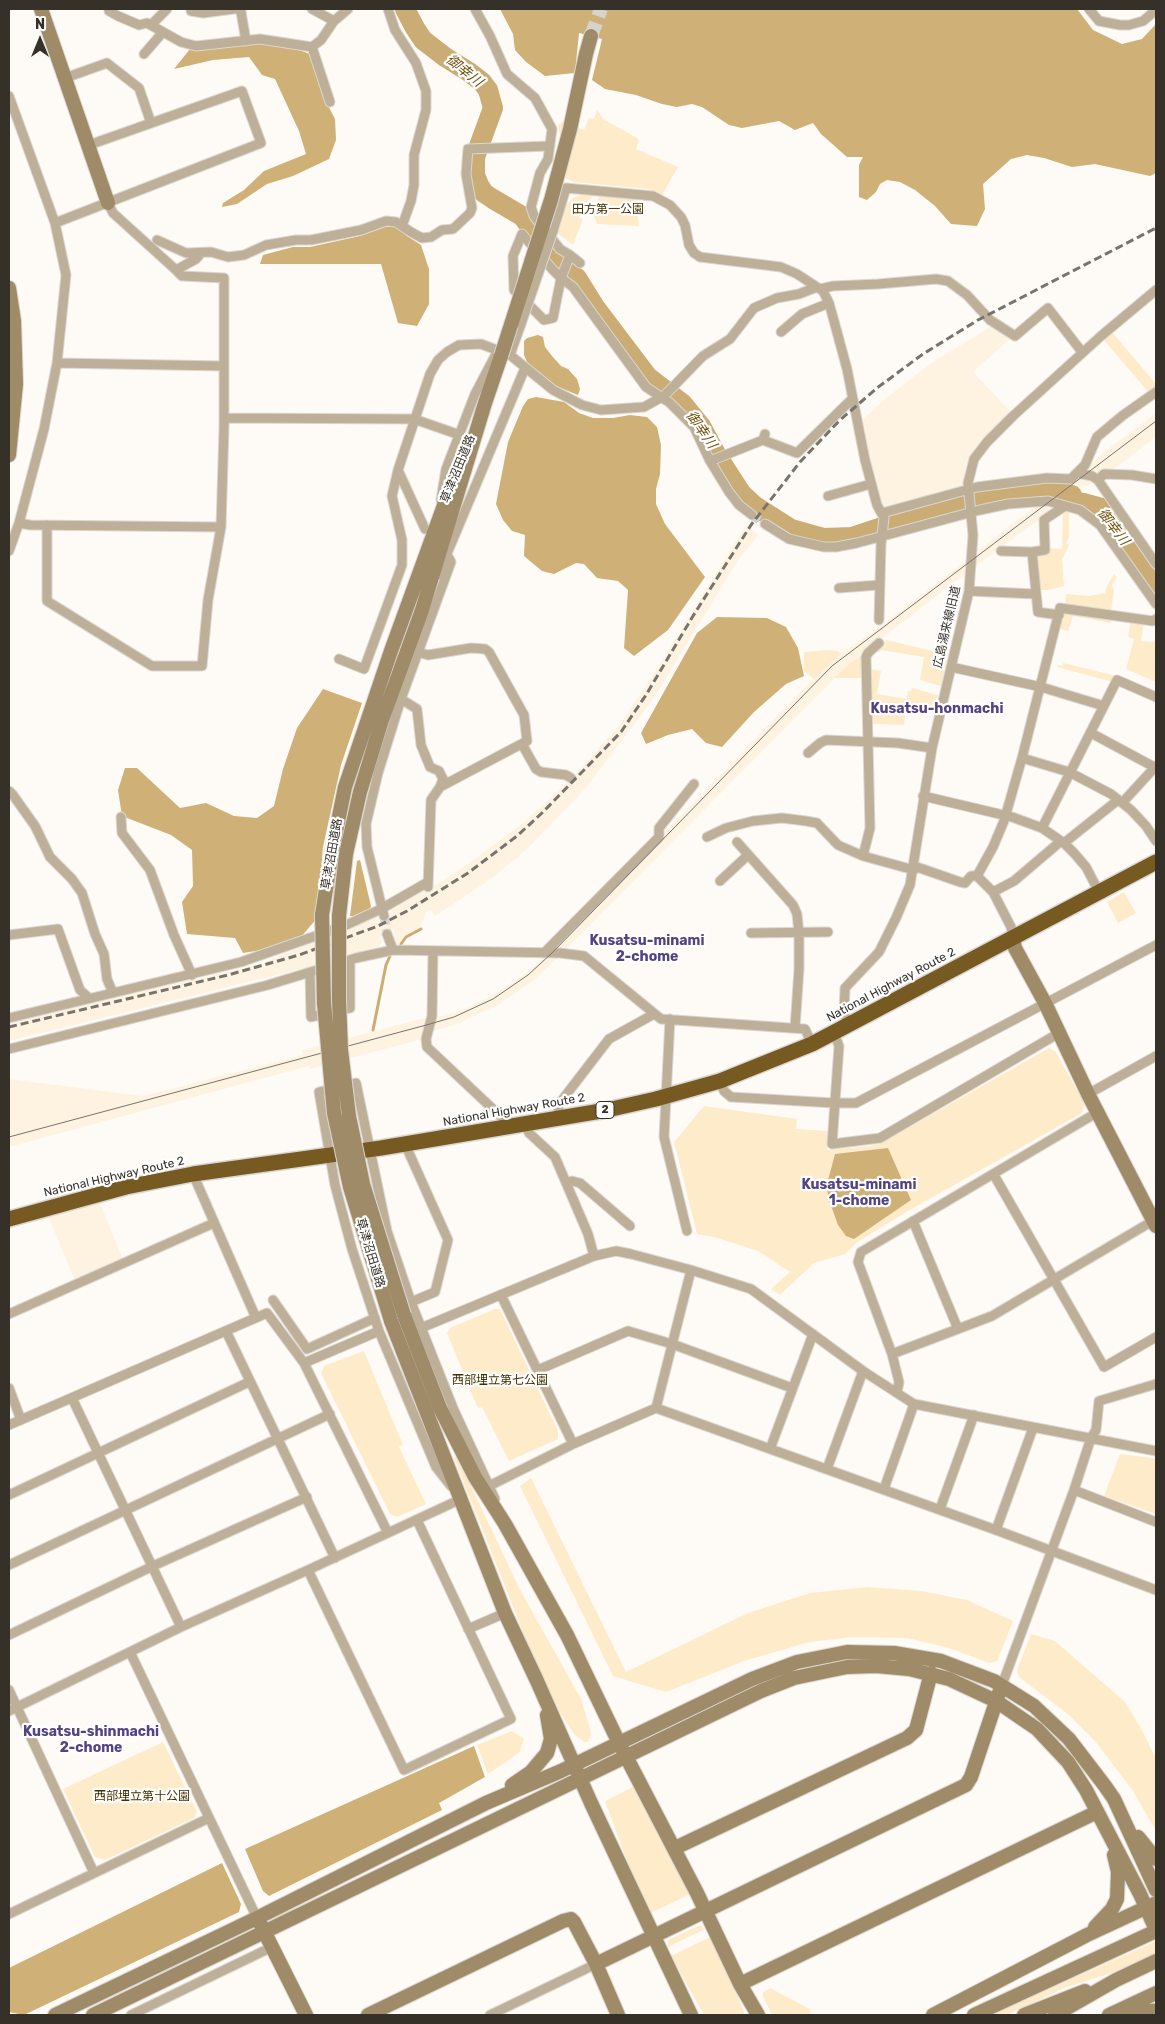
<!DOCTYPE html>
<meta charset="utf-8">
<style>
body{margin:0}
#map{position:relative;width:1165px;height:2024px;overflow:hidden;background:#fefbf7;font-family:Rubik,sans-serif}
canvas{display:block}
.frame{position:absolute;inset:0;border:10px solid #363128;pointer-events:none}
.north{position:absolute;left:15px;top:15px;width:50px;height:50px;-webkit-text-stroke:4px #fff;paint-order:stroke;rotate:0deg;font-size:14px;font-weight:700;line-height:20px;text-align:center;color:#363128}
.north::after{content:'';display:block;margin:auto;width:18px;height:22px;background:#363128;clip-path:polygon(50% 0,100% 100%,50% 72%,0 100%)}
</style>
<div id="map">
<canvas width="1165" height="2024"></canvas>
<div class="frame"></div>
<div class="north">N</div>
</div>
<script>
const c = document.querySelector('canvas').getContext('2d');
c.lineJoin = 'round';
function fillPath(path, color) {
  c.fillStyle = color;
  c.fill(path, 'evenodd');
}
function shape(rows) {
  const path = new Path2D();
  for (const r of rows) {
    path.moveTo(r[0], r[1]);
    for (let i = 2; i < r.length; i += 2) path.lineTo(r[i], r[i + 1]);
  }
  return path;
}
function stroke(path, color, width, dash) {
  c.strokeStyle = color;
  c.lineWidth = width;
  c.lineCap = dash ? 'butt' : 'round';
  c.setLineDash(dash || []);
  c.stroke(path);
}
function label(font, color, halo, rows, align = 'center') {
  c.font = font + ' Rubik,"Noto Sans JP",sans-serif';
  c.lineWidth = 4.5;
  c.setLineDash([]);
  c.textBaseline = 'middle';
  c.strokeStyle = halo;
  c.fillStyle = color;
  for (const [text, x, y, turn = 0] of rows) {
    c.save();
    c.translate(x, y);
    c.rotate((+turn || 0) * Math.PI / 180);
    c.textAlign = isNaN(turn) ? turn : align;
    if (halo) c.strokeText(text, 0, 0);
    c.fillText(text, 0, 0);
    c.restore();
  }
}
fillPath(shape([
 [993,325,1011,338,973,372,1011,412,974,450,966,465,962,490,887,508,880,504,860,422,886,398,930,364],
 [1156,413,1156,437,1110,472,1105,472,1088,486,1069,484,1104,452],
 [1046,498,1065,501,965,574,849,664,557,958,533,981,498,1005,457,1024,424,1034,422,1039,310,1069,309,1066,9,1147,9,1079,143,1096,303,1055,302,1050,428,1017,428,1021,460,1011,492,996,526,973,543,958,813,679,838,656,886,622],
 [746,525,758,535,739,559,654,698,585,789,527,849,491,879,435,916,431,910,426,912,420,929,405,936,399,944,396,944,394,930,380,936,382,942,379,947,309,967,9,1041,9,1023,257,965,376,916,378,919,391,912,391,908,424,889,426,889,426,894,431,892,431,888,465,866,522,824,571,779,618,727,651,678],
 [100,1203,123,1259,75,1281,48,1216]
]), '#fef3e1');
fillPath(shape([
 [597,110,603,119,637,138,639,140,636,149,678,167,662,195,649,189,573,182,560,175,556,160,560,136,558,125,562,122,584,130,589,118,594,119],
 [581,195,595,195,583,205,579,217,583,219,573,245,557,233,566,205,573,198],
 [600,195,638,199,637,210,639,226,597,224,593,214,591,213],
 [1112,332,1156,384,1156,390,1150,394,1104,340],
 [1063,512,1069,512,1069,537,1066,543,1069,545,1062,560,1064,586,1049,590,1038,590,1035,554,1047,548,1062,549],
 [1114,574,1117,577,1112,585,1114,591,1111,611,1065,606,1066,594,1089,596,1105,593,1107,586],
 [1063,610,1112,616,1111,623,1073,616,1068,631,1060,629,1055,650,1053,650],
 [1131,619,1144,621,1141,641,1156,642,1156,682,1126,669,1134,639,1128,637],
 [887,640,948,655,941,686,920,680,924,657,881,650,880,652,875,651],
 [827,650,838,651,841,654,814,679,804,671,804,652],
 [865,653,866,678,834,678,849,664],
 [1063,663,1116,676,1113,682,1057,667,1058,665,1063,666],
 [870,669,881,671,877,694,907,699,908,691,911,691,912,688,938,695,934,710,906,706,904,725,871,724],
 [1124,892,1136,913,1118,923,1107,902],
 [1049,1048,1056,1052,1084,1103,1082,1113,908,1211,856,1243,845,1254,814,1263,780,1295,771,1289,790,1272,758,1251,714,1237,697,1234,674,1142,704,1106,797,1119,796,1129,828,1131,827,1150,871,1146,885,1141],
 [495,1309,500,1309,558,1431,558,1439,509,1461,482,1407,479,1408,476,1404,447,1333,450,1328],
 [364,1351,403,1445,399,1447,426,1504,397,1517,390,1514,321,1373,324,1366],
 [1120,1454,1153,1458,1156,1460,1156,1514,1104,1496],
 [457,1456,519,1588,581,1699,590,1728,591,1735,588,1742,584,1742,574,1734,559,1711,533,1657,454,1458],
 [531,1478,626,1672,748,1613,810,1593,868,1587,921,1591,967,1600,1013,1621,997,1661,989,1663,949,1648,908,1638,852,1637,810,1642,744,1661,666,1692,613,1676,520,1486],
 [1031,1634,1055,1641,1125,1702,1142,1730,1156,1759,1156,1831,1133,1791,1095,1741,1069,1715,1019,1677,1017,1670],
 [512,1731,524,1739,519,1753,488,1774,477,1745],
 [163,1742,197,1812,194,1818,105,1860,95,1857,63,1789],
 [633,1787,647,1808,690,1894,651,1913,630,1869,605,1801],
 [698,1926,701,1926,705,1929,668,1947,668,1940],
 [710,1937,732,1982,745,2015,704,2015,671,1956],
 [1156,1941,1156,1953,1121,1970,1064,1988,1007,2015,992,2015],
 [770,1988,810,2009,810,2015,772,2015,763,1996,763,1993]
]), '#feebca');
fillPath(shape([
 [500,9,1077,9,1093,30,1122,44,1142,39,1156,24,1156,173,1150,176,1095,164,1072,167,1044,158,1027,155,1011,159,983,184,985,209,977,226,951,224,935,206,915,190,900,182,887,180,880,184,876,192,867,200,859,197,859,165,863,157,847,157,821,134,813,123,795,130,779,121,742,128,729,125,702,107,692,104,677,107,662,104,636,95,605,89,592,80,602,39,579,33,575,73,545,76,526,62,515,50,513,34],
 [259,42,296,49,310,54,322,94,335,119,336,140,329,159,293,176,267,184,237,204,222,207,223,203,244,190,264,171,306,154,299,131,275,79,262,75,249,57,213,60,174,69,190,49],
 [385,227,398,227,407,236,421,245,429,269,429,304,417,326,398,323,381,264,260,264,263,255,293,247,310,247,360,236],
 [538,335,543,337,545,347,552,356,561,366,568,369,577,379,580,389,578,395,556,386,528,364,524,355,524,341,527,338],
 [536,397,564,402,579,413,593,418,613,418,630,415,647,417,657,427,661,445,660,474,656,489,656,504,665,524,705,577,668,630,634,656,624,648,628,590,618,581,597,578,584,564,576,563,554,574,542,571,524,556,525,535,512,531,503,520,496,504,508,442,523,406,528,399],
 [717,617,767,618,786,627,798,648,804,676,786,684,754,712,722,747,706,743,692,729,668,735,646,744,641,733,665,690,697,633],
 [323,689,362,703,341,765,323,847,317,918,301,937,268,949,243,953,235,938,187,934,182,902,193,886,192,850,171,835,122,816,118,790,125,768,137,768,180,808,206,803,234,816,257,818,274,806,283,769,297,728],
 [360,860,371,906,370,909,354,916,350,916,357,861],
 [888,1148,911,1200,854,1239,846,1236,838,1225,828,1197,827,1184,835,1154],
 [474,1746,485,1777,439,1803,442,1810,269,1896,263,1891,245,1849],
 [222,1863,241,1904,239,1912,24,2015,9,2012,9,1968]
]), '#cfb077');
fillPath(shape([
 [1046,489,1085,493,1107,499,1156,572,1156,598,1110,531,1091,513,1073,502]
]), '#cbac74');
stroke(shape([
 [401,944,406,937,421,929],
 [373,1030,386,965,390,956]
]), '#cbac74', 3);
stroke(shape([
 [405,9,415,28,423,40,445,57,469,72,482,82,488,90,493,108,475,157,475,175,479,185,484,193,493,199,522,216,557,261,577,278,595,307,648,377,683,404,701,426,716,454,741,493,755,506,791,529,823,538,852,537,924,513,985,497,1046,489,1072,495]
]), '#cbac74', 20);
stroke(shape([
 [752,515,765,524],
 [384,916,387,934]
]), '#d6d3ce', 9, [9, 4.5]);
stroke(shape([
 [591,36,601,9]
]), '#d6d3ce', 14, [14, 7]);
const street = shape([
 [238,9,241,12,246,41],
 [312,9,334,21],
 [388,9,395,30,416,63,426,91,426,110,414,155,414,185,411,201,402,226],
 [475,9,490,36,507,74,535,98,552,129,548,159,540,173,531,207,534,216,541,225,560,249,570,255,561,278,553,318,544,320,514,290,513,256,522,234,552,269,561,278,573,287,646,387,670,403,694,427,710,461,729,492,739,505,752,515],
 [1089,9,1099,21,1120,25,1129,25,1143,21,1156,10],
 [109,11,118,16,139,25,147,23,181,42,196,46,260,39,312,47,321,40,334,21,348,9],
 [191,11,203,13,234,9],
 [151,25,167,9],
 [312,47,330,102],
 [144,54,163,32],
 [65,78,107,63,139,88,151,123],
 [9,96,55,223,66,275,57,363,44,429,19,523,9,551],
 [55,223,261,143,242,91,89,145],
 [553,231,566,188,653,196,670,205,681,217,685,225,689,245,694,253,700,257,781,267,797,274,823,291,829,303,834,321,847,369,865,460,877,505,884,518,881,544,879,620],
 [157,240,186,253,211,252,228,257,244,255,266,245,296,240,311,240,361,230,386,221,396,222,411,232,422,238,431,237,442,230,453,229,470,213,472,208,466,174,468,149,550,146],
 [570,255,580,263],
 [176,270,196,259,201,253],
 [820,289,833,286,878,284,936,279,948,281,967,295,990,320,1015,336,1048,308,1082,352],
 [781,332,802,314,829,303],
 [510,355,521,324],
 [57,363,224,366],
 [224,418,414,419,460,435],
 [763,440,797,453,852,399],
 [710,461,763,440,765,434],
 [1077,473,1085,465,1097,437,1122,416,1156,392],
 [1098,480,1104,474,1132,475,1156,479],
 [828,496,871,484],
 [441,500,446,469,475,394,496,354],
 [882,513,977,487,1047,478,1071,479,1077,473,1092,476,1098,480,1156,564],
 [19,523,30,525,221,527],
 [765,524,789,539,824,547,836,547,857,543,980,510,1008,504,1048,501,1080,510,1100,525,1156,604],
 [47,525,47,601,152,666,202,666,208,600,221,527,224,428,224,278,182,276,176,270,113,213,108,203],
 [425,529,398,470,430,374,438,360,447,352,459,345,481,344,510,355,553,390,582,405,601,410,644,407,664,396,703,356,730,339,754,308,777,298,799,294,817,287],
 [1001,551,1032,552,1045,550,1044,520,1065,506],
 [1032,552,1038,612,1059,615],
 [438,575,525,368],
 [839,588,879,585],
 [969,591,1035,594],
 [418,652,428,655,471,648,485,649,489,652,524,715,527,741,440,787],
 [339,659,364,669,402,565,402,540,392,496,398,470],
 [951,667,1041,687,1104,706],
 [401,699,417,709,421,745,430,767,439,771,443,779,440,787,431,800,428,887],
 [1091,733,1156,768],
 [522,744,536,769,541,772,566,775,571,778],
 [808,753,820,743,826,740,898,743,932,748],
 [1022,758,1069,772,1111,794,1131,810,1146,826,1156,841],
 [9,791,13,795,35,826,50,857,72,879,82,893,95,934,104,954,107,979,113,993],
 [923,796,1012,817,1042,828,1064,843,1074,853,1086,867,1099,892],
 [1122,803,1156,766],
 [121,817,122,833,150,870,174,935,192,975],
 [1042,828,1117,680,1156,697],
 [707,837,726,828,753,821,782,818,806,821,817,823,838,845,863,856,914,870],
 [737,842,793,905,797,914,799,933,799,969,795,1028],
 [1064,843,1118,800],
 [863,856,870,828,866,657,868,653,879,643],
 [914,866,960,882,965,883,971,876,977,876],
 [720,881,748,855],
 [993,892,977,876,993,847,1004,821,1022,758,1060,608,1153,621,1156,619],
 [384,916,367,847,366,824,378,773,401,699,451,562,449,558],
 [751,933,828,932],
 [387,934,393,950],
 [9,935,58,929,80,990,89,998],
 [1013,937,1011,927,993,892,1014,881,1061,841],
 [433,951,432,1016,426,1039,427,1047,511,1126],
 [544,953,659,837,659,828,694,784],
 [310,972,311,1017,350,1008,350,960],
 [9,1018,241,962,344,926,381,909,428,882],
 [670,1019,664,1137,687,1231],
 [849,1025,844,1014,845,988,879,952,896,918,910,885,932,748,969,591,973,535,968,483,974,459,987,442,1013,416,1101,336,1156,290],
 [834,1033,839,1046,832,1144,880,1138,1059,1033],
 [9,1049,268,985,356,958,393,950,560,953,584,956,661,1019,805,1029,812,1044],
 [720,1081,724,1091,731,1097,834,1103,856,1103,1156,945],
 [1088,1094,1156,1056],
 [558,1117,559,1104,609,1039,654,1014],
 [525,1124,529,1133,555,1157,588,1234,594,1256],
 [405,1144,448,1240,435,1292,411,1302],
 [193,1174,256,1318],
 [994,1175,1104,1367,1156,1337],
 [566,1183,572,1181,580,1183,630,1226],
 [913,1221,958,1329],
 [501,1295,573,1444],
 [273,1300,307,1349,375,1318],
 [9,1314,214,1223],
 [421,1328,594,1256,616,1251,631,1254,691,1270,751,1289,863,1371,914,1404,1156,1451],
 [226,1331,335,1558],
 [892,1354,992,1316,1156,1219],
 [304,1363,379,1331],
 [538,1370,628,1331,672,1344,792,1388],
 [9,1388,21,1420],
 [897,1393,899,1382,892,1354,858,1262,861,1252,1098,1112],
 [72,1398,181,1627],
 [656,1408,691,1270],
 [9,1425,267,1313,304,1363,388,1533],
 [770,1449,813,1334],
 [827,1469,863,1371],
 [451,1486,436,1467,379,1331,352,1249,335,1185,319,1092,356,1083,387,1231,411,1302,453,1408,495,1499],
 [489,1486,573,1444,656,1408,996,1530,1156,1590],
 [884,1489,914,1404],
 [1074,1490,1156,1522],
 [9,1495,249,1382],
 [940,1509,974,1415],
 [996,1530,1033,1428],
 [9,1565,330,1414],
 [308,1570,404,1770,511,1719,417,1520],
 [468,1629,505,1613],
 [9,1635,153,1566,307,1497],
 [130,1652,257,1918],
 [1002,1685,1074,1490,1091,1438,1096,1430,1099,1401,1156,1384],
 [9,1690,94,1873],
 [9,1711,181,1627,308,1570,461,1499,459,1497],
 [9,1914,209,1818],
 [131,2015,272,1947],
 [490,2015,596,1964]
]);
const secondary = shape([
 [41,9,108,203],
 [586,54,591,36],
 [9,288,14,321,16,384,9,455],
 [322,915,332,851,345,787,391,651,450,489],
 [339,916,346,854,360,792,382,720,422,610,485,403,501,356],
 [1013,937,1015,948,1045,1003,1088,1094,1156,1226],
 [404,1315,440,1408,475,1477,505,1524,567,1635,619,1743,697,1893,740,1984,758,2015],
 [391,1321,505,1613,537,1681,591,1803,691,2015],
 [512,1785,531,1772,547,1753,551,1739,547,1715],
 [1138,1837,1156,1859],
 [675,1848,907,1738,916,1730,931,1673],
 [260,1923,306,2015],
 [1095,1927,1112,1909,1117,1899,1118,1872,1114,1855],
 [596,1964,966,1785,971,1777,999,1693],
 [740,1984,1097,1812],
 [1123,2014,1138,2010,1156,2011],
 [55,2015,257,1918,486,1803,561,1771,752,1679,797,1662,847,1652,894,1653,941,1661,994,1681,1034,1706,1069,1739,1105,1786,1114,1799,1156,1890],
 [93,2015,761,1691,794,1678,847,1667,876,1666,909,1669,949,1679,996,1701,1037,1729,1068,1762,1086,1790,1140,1894,1156,1930],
 [368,2015,563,1921,571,1919,574,1922,596,1964,618,2015],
 [933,2015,1087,1935,1156,1903],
 [974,2015,1156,1931],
 [1024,2015,1085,1991],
 [1055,2015,1116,1980,1156,1961],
 [1109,2015,1156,1993]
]);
const highway = shape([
 [9,1219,126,1187,193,1174,381,1148,607,1110,656,1099,720,1081,812,1044,1156,862]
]);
stroke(street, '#dad7d2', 11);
stroke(secondary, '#dad7d2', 16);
stroke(highway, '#dad7d2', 18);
stroke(street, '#beb098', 9);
stroke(secondary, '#a08b68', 14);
stroke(highway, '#775a22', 15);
stroke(shape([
 [9,1137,430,1024,454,1017,493,999,528,975,552,953,832,666,1156,421]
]), '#78746d', 1);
stroke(shape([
 [9,1027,228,975,299,955,378,926,407,911,468,873,517,836,542,813,621,732,646,695,693,616,751,525,800,462,839,421,877,388,923,354,978,320,1156,228]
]), '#78746d', 3, [8, 4]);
const streetBridge = shape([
 [521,324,553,231]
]);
const secondaryBridge = shape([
 [501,356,551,200,570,129,586,54],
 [322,915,324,1003,334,1113,350,1187,391,1321],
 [339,916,339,1000,341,1050,349,1116,363,1184,404,1315]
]);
stroke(streetBridge, '#dad7d2', 11, []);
stroke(secondaryBridge, '#dad7d2', 16, []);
stroke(streetBridge, '#beb098', 9);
stroke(secondaryBridge, '#a08b68', 14);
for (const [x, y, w] of [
 [605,1110,18]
]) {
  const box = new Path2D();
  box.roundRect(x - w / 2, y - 8.5, w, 17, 4);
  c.fillStyle = '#fff';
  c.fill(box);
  stroke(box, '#363128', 1);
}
label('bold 11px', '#363128', null, [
 ["2",605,1110]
]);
label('12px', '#463000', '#fff', [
 ["田方第一公園",608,210],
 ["西部埋立第七公園",500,1381],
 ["西部埋立第十公園",142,1797]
]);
label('12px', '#363128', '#fff', [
 ["草津沼田道路",458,469,-68],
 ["広島湯来線旧道",947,627,-77],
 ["草津沼田道路",332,854,-80],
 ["National Highway Route 2",891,985,-28],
 ["National Highway Route 2",514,1110,-10],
 ["National Highway Route 2",114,1177,-13],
 ["草津沼田道路",370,1253,73]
]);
label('italic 14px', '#70510b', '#fff', [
 ["御幸川",464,71,39],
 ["御幸川",701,430,55],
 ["御幸川",1113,527,52]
]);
label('bold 14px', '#524482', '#fff', [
 ["Kusatsu-honmachi",937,709],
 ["Kusatsu-minami",647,941],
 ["2-chome",647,957],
 ["Kusatsu-minami",859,1185],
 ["1-chome",859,1201],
 ["Kusatsu-shinmachi",91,1732],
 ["2-chome",91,1748]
]);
</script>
